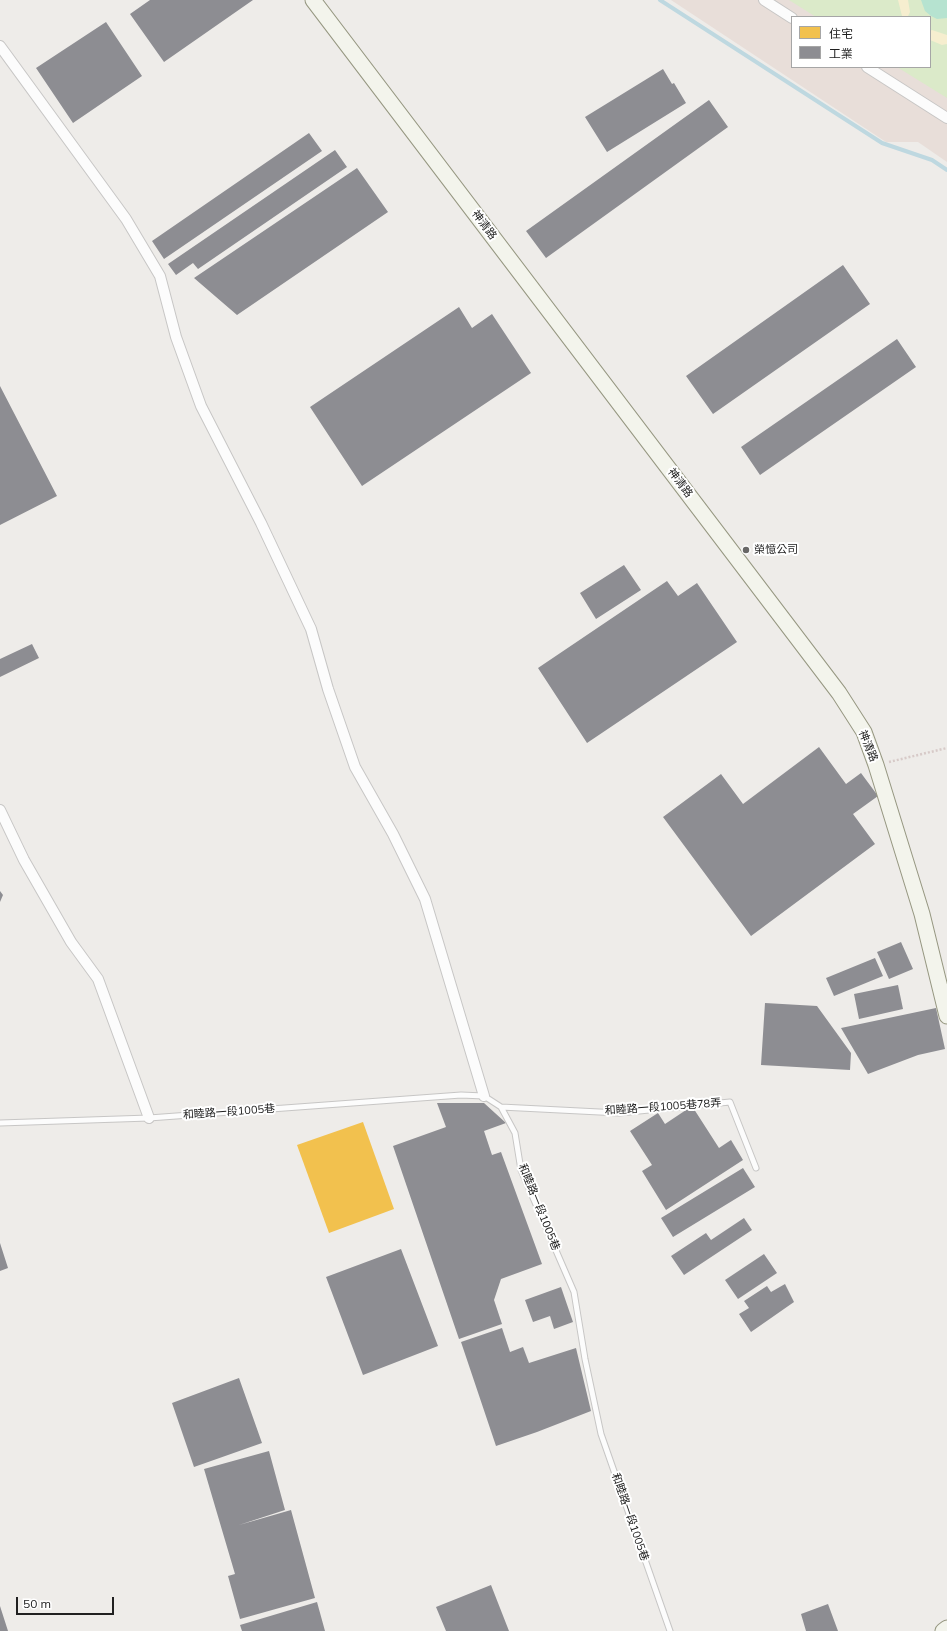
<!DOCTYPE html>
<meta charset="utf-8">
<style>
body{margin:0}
#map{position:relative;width:947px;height:1631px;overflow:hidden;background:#eeece9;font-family:Mulish,"Noto Sans TC",sans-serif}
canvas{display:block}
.legend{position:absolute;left:791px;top:16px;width:140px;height:52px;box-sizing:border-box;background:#fff;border:1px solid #a6a6a6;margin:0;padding:5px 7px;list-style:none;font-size:12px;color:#202020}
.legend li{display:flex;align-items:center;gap:8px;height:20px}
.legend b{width:20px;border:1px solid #a6a6a6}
.scale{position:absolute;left:16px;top:1597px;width:98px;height:18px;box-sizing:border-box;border:2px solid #202020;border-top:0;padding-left:5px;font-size:12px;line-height:14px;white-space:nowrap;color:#202020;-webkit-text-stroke:3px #fff;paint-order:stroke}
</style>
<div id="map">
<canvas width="947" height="1631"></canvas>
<ul class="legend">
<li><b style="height:11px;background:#f2c14e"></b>住宅</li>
<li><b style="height:11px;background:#8d8d92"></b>工業</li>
</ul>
<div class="scale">50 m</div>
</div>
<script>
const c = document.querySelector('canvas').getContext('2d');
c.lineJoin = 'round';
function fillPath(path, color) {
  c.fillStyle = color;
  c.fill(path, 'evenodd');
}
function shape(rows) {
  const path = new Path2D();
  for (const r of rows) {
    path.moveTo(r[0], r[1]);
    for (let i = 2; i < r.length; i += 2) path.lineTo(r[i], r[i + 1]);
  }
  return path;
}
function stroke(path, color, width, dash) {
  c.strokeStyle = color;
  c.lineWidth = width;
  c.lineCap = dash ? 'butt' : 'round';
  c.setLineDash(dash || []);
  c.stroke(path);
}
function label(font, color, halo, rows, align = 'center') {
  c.font = font + ' Mulish,"Noto Sans TC",sans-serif';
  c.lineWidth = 4;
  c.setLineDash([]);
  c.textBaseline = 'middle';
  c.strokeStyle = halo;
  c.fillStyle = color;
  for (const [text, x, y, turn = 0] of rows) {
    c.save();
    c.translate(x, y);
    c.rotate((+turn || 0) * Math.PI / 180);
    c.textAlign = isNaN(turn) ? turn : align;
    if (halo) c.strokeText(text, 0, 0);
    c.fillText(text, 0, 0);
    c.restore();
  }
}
fillPath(shape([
 [671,0,947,0,947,162,918,142,886,142],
 [792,17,930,17,930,67,792,67]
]), '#e8ded9');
fillPath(shape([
 [789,0,947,0,947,98,897,67,930,67,930,17,816,17]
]), '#dbeac9');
fillPath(shape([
 [898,0,908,0,910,12,908,16,902,16],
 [932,30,947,35,947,44,942,45,930,40,930,31]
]), '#f6eecf');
fillPath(shape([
 [921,0,947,0,947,18,937,19,931,16,925,11]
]), '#b6e3d0');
fillPath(shape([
 [363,1122,394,1209,329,1233,297,1145]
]), '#f2c14e');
fillPath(shape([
 [150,0,253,0,164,62,130,14],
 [106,22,142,76,73,123,36,68],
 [663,69,672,84,674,83,686,103,607,152,585,117],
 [709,100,728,127,546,258,526,231],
 [309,133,322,151,164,259,152,241],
 [335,150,347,167,198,269,193,263,176,275,168,264],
 [357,168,388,212,237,315,194,278],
 [843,265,870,304,713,414,686,376],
 [459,307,472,328,492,314,531,373,362,486,310,407],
 [897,339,916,367,760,475,741,447],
 [0,386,57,496,0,525],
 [624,565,641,590,596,619,580,593],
 [667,581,678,596,697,583,737,642,587,743,538,668],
 [32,644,39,658,0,677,0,659],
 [819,747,846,784,861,773,878,796,853,814,875,844,751,936,663,817,721,774,743,804],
 [0,891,3,895,0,902],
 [901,942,913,969,889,979,877,952],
 [875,958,883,976,834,996,826,978],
 [898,985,903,1009,859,1019,854,994],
 [765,1003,817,1006,851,1053,850,1070,761,1065],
 [936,1008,945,1049,918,1055,868,1074,841,1028],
 [437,1103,484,1103,506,1123,484,1131,492,1155,501,1152,542,1264,501,1279,494,1300,502,1324,459,1339,393,1146,446,1127],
 [692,1106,719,1148,731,1140,743,1160,666,1210,642,1171,652,1165,630,1131,658,1113,665,1124],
 [743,1168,755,1187,673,1237,661,1218],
 [744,1218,752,1230,684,1275,671,1256,706,1233,711,1240],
 [0,1243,8,1268,0,1271],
 [401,1249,438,1346,363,1375,326,1277],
 [764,1254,777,1273,738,1299,725,1280],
 [785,1284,794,1302,751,1332,739,1314,749,1308,744,1301,767,1286,771,1292],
 [561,1287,573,1322,554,1329,550,1316,533,1322,525,1300],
 [502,1328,510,1352,523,1347,529,1363,576,1348,591,1411,537,1432,496,1446,461,1342],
 [239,1378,262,1443,194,1467,172,1403],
 [269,1451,285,1510,239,1525,291,1510,315,1598,240,1619,228,1576,235,1574,204,1469],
 [491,1585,509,1631,446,1631,436,1607],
 [317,1602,325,1631,242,1631,240,1625],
 [828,1604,838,1631,806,1631,801,1614],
 [0,1606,8,1631,0,1631]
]), '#8d8d92');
stroke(shape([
 [660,0,882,143,932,160,947,170]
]), '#bed8e0', 4);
const lane = shape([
 [501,1107,619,1113,730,1102,756,1168],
 [0,1123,149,1118,461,1095,484,1096,501,1107,515,1133,521,1170,574,1292,585,1359,601,1434,670,1631]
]);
const street = shape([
 [764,0,792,18],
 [0,46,126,219,160,276,176,337,201,406,261,523,311,629,328,689,355,767,393,834,425,899,484,1096],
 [867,67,947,118],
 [0,810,24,860,71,942,98,979,149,1118]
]);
const secondary = shape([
 [313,0,839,693,864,732,876,765,922,914,947,1016],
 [943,1631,947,1628]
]);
stroke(lane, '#c7c6c5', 7);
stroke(street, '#c7c6c5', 12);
stroke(secondary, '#969781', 17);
stroke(shape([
 [889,762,947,748]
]), '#d7cac8', 2.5, [2, 2]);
stroke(lane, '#fcfcfc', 5);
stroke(street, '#fcfcfc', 10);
stroke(secondary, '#f3f4ec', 15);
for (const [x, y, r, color] of [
 [746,550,4,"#686766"]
]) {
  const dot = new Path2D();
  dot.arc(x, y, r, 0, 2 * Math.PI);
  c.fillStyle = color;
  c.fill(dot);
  stroke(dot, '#fff', 1.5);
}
label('11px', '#202020', '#fff', [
 ["神清路",484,225,53],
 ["神清路",680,483,53],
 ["神清路",868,746,68],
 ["和睦路一段1005巷78弄",663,1107,-4],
 ["和睦路一段1005巷",229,1112,-4],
 ["和睦路一段1005巷",539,1207,68],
 ["和睦路一段1005巷",630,1517,71]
]);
label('11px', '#202020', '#fff', [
 ["榮憶公司",754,550]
], 'left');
</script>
